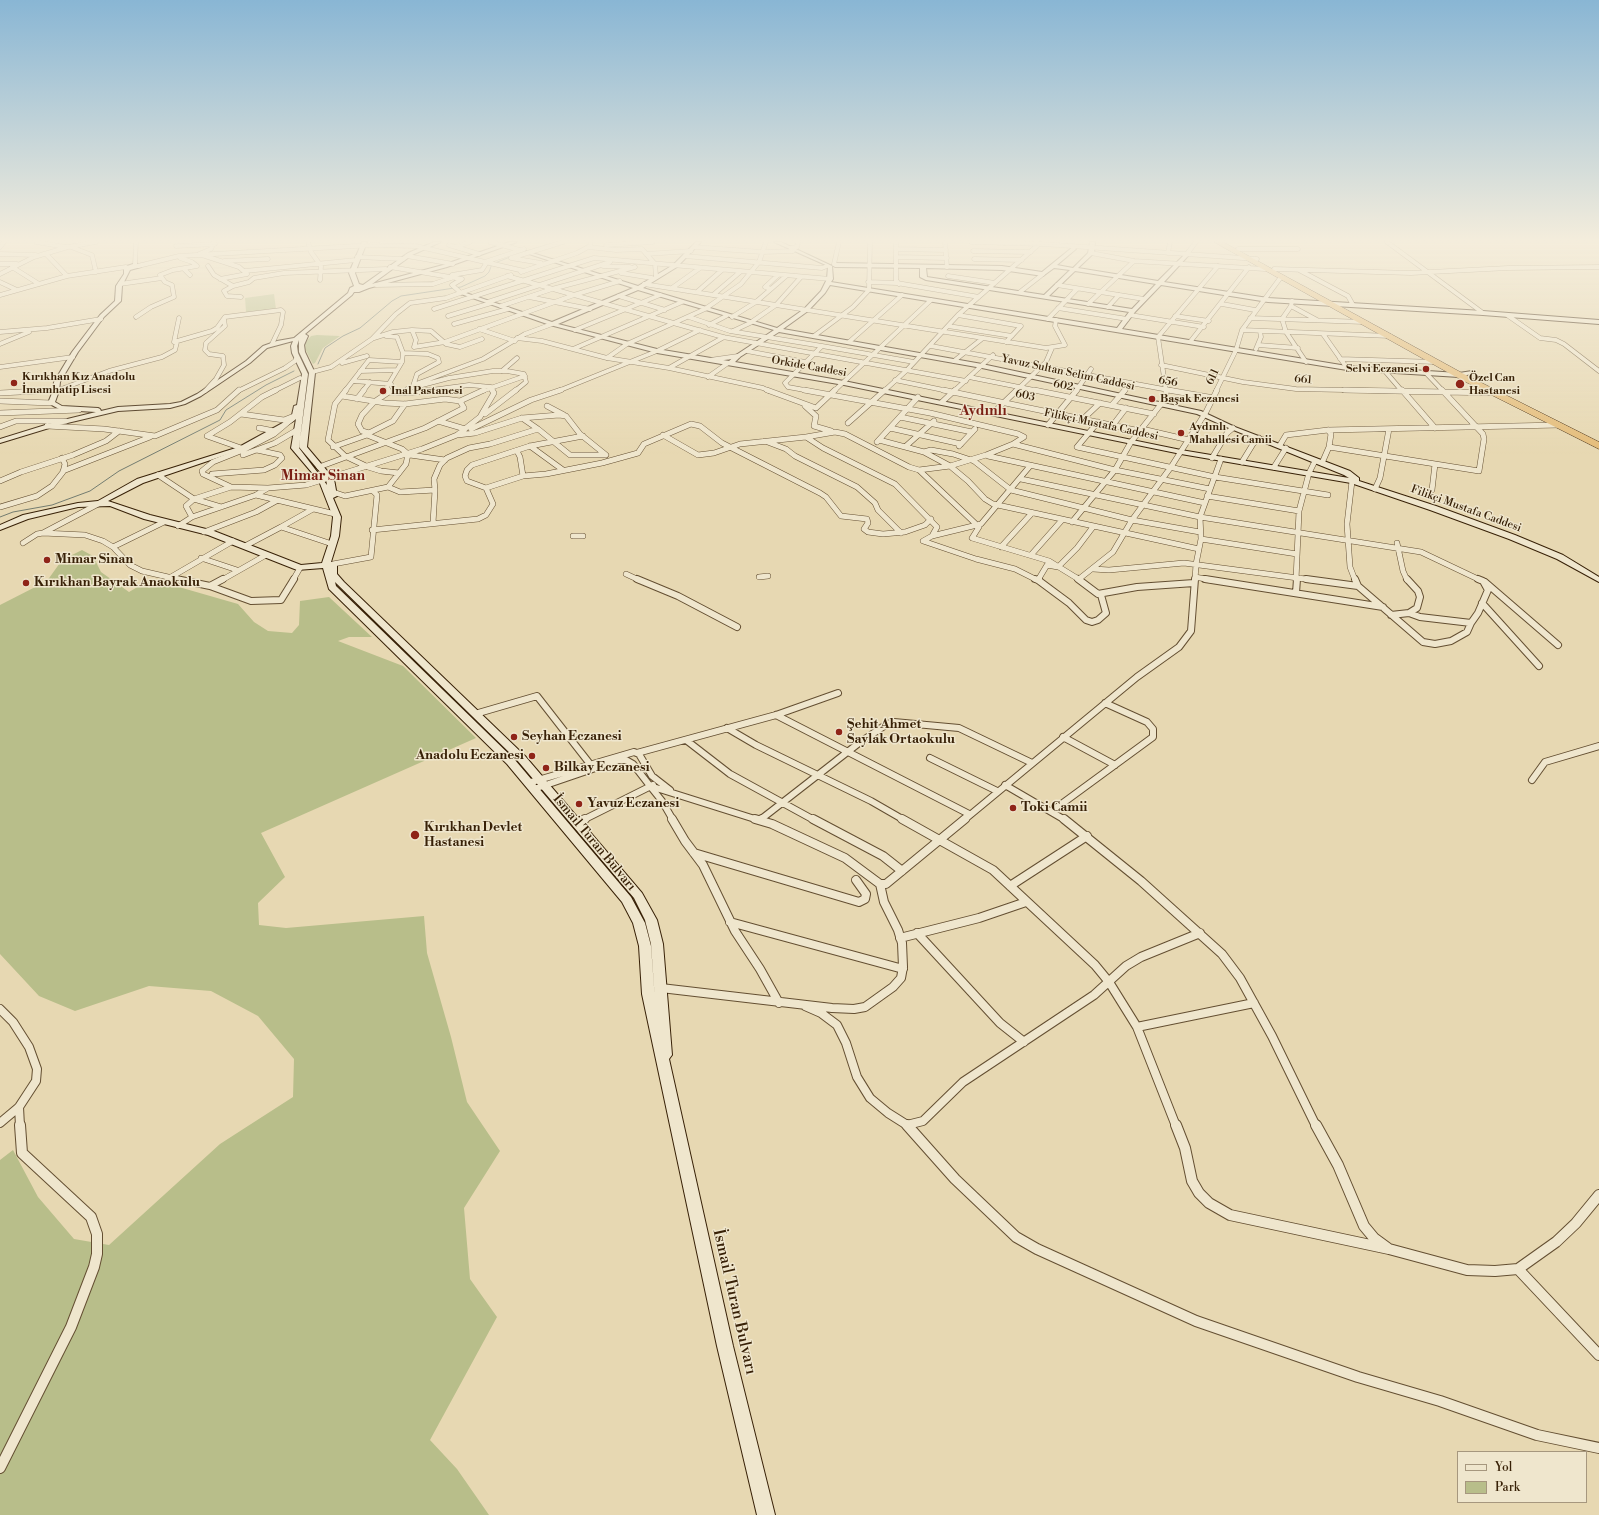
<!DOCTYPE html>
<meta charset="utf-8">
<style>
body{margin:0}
#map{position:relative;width:1599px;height:1515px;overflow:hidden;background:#e7d8b2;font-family:"Libre Bodoni",serif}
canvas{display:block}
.legend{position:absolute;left:1457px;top:1451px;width:130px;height:52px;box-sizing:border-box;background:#efe6cd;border:1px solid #a6977e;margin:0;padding:5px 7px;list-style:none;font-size:12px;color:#382107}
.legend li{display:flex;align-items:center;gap:8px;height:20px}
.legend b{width:20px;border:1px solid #a6977e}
</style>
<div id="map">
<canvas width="1599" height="1515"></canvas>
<ul class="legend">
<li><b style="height:5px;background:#efe6cd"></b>Yol</li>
<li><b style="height:11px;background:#b8be8a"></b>Park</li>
</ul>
</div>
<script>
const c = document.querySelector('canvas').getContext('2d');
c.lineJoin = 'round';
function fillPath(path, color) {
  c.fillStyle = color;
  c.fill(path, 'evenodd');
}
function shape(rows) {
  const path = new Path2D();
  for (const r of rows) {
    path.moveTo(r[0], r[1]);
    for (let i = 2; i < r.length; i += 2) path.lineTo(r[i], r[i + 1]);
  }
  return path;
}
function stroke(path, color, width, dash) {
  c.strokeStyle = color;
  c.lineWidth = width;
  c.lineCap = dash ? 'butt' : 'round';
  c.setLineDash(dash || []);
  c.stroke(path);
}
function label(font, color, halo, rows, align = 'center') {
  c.font = font + ' "Libre Bodoni",serif';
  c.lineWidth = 3;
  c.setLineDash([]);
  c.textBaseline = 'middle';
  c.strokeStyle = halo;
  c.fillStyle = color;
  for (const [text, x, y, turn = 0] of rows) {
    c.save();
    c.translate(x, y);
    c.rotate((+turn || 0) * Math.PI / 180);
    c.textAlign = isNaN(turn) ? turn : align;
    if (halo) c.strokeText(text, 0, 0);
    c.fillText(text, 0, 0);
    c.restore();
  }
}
fillPath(shape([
 [274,294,276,309,246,312,245,298],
 [317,335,340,336,323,348,315,363,313,364,305,349,305,343,311,336],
 [82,550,93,556,101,572,129,592,151,579,238,604,254,622,268,631,292,633,299,625,300,601,329,597,372,637,349,637,338,641,403,666,476,738,261,833,285,877,258,903,259,925,286,928,424,916,427,953,451,1037,467,1102,500,1151,464,1208,470,1279,497,1317,430,1440,457,1469,489,1515,0,1515,0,1160,13,1150,38,1197,74,1239,109,1245,220,1144,293,1097,294,1059,258,1016,211,991,149,986,75,1011,39,996,0,954,0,605,47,581,62,560]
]), '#b8be8a');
stroke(shape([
 [495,263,510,257],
 [318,364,325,348,343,336,360,328,392,301,401,296,461,287,485,276,489,272,492,264],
 [0,517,13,512,52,505,90,491,119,471,220,420,226,410,266,385,294,371]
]), '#737c70', 1);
const streetFar4 = shape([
 [36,242,66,247],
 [214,242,211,249,199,254,239,267,247,274],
 [308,242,311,252,321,266,320,280],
 [490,242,520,250],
 [896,242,896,280,899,284],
 [945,242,947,267],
 [971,242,1043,244,1257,259],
 [1387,242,1483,313],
 [449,245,479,254],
 [606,245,653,242],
 [176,246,215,244],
 [0,247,4,242],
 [71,247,92,255,96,272],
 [456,247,470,242],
 [588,247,616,250,642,249,655,264,656,276],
 [694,247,762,252,793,251],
 [791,248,797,247,798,242],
 [896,249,946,250],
 [1238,249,1298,249],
 [973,251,1031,252],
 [1091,253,1134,261,1265,269],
 [1168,253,1170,242],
 [0,254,36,255],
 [46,254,67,276],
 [646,254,691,251],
 [1186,255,1196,242],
 [407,256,453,264],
 [685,256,822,268,827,266],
 [357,257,403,259],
 [896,257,947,258],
 [974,259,1022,260],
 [224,261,268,259],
 [485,262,524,249],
 [541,263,511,258,563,242],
 [0,264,17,264],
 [834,264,839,242],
 [135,265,136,242],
 [138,266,179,256,373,245,416,246,524,271],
 [208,266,214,275,233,286],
 [603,266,630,267],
 [12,267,39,284],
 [390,267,462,279,452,285,461,293],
 [184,269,190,275],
 [1274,269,1411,273,1508,268,1599,267],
 [1299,270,1348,296,1353,305],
 [245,271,356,260],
 [521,272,577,253,590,246,591,242],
 [621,273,652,278],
 [0,274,34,257,68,247,96,242],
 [452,275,482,270,487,262],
 [507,276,723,337,966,381],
 [948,276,995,283],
 [220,279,247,274],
 [0,282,17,290],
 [868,282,897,283,979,297],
 [120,284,162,278],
 [644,284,1046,348,1065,345,1055,326,1056,320],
 [376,285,433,284,454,277],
 [1057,285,1144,299],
 [672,288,700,268],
 [771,289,765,287,778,275],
 [697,292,722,270],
 [1020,292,1043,274],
 [0,295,67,276,126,267],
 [713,295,740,272],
 [619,296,665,310],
 [241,297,227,296,224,291,233,286,249,282,254,278,284,273,386,269],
 [529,297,590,309],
 [1292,301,1291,306,1282,319,1286,332,1306,362],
 [488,302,610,262],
 [1088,304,1134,261],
 [1222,304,1255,310],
 [501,306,552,289,635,267],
 [1291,306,1317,320],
 [1108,307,1119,295],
 [1058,308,1127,319],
 [434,309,594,258,830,279],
 [958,315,1021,326,1006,342],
 [1130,315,1204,327],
 [1507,315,1540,338,1556,340,1564,344,1599,371],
 [448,316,491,303],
 [1175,316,1209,321],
 [136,317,151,307,174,297,172,285,165,282,160,275,173,270,197,266,192,262,180,258],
 [689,317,730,331,822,346,785,383,788,387,810,391],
 [732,317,756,302,786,276],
 [179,318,174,342,212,331,217,328,225,317,281,310,283,312,281,325,272,344],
 [1250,318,1364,322],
 [1048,319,1077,289],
 [454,324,508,309],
 [709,325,726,316],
 [948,326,1012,336],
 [479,329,515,341],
 [412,330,431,331,446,344,460,347,482,339],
 [575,330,660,295],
 [1242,330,1390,336],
 [733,331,750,323,776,305,801,277],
 [0,332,47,328,101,319],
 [1323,334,1347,368],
 [386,336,397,337,403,353,402,362,387,387,389,391],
 [814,336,853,307,869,290,870,242],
 [374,338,393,332,412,330,416,340,414,347,445,342,574,295,620,281],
 [517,338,542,341,607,358,669,368,763,388,769,391],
 [849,342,902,295],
 [1190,342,1249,267],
 [0,344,29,332],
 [1258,345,1298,348],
 [822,346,914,362],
 [931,346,1174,391],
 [573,349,682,302],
 [1256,349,1261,337,1260,331],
 [747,351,805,362],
 [403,353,428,354,438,358,439,362,417,374,413,386],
 [607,358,627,344,705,309,741,284,759,262,766,242],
 [1340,359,1436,362],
 [710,360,738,356],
 [954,361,983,338],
 [342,363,367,356],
 [1161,365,1243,382,1296,389,1394,391],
 [0,367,73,357],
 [669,368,724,337],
 [1384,370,1402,391],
 [360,371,397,370],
 [502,371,517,358],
 [312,372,331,367,372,339,396,314,410,303,446,298,511,275],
 [1426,373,1443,391],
 [708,377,728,363],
 [969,377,1039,391],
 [895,380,948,391],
 [354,381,391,384],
 [416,384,483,359,525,334,552,324],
 [407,389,449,378,493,371,507,371,524,374,526,382,515,391],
 [56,391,109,371,162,357,175,350,177,342],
 [205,391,216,379,224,365,223,356,209,354,205,350,206,343,225,326,224,319],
 [238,391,285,368,295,361,297,357],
 [274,391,300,378],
 [345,391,369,360,402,362],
 [363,391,370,382],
 [424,391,469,385,491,387,493,391],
 [482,391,525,376],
 [558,391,657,351,700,330],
 [834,391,931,300],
 [884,391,907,370,958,315,1038,245,1037,243],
 [954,391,993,355],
 [1016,391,1046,362,1052,348],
 [1076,391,1091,369],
 [1124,391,1130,384],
 [1166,391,1158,337,1218,266],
 [1216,391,1236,350,1242,330,1281,277]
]);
const streetFar3 = shape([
 [346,390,335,404,328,440,345,456,368,467,381,471,399,473],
 [388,390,389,392,374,402,362,415,358,424,362,431,369,433,367,435,402,449,408,454],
 [767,390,816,408,835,390],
 [804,390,930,413,1018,434,1024,437,1013,444,986,455,950,466,919,470],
 [943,390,1140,431],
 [1034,390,1154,414],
 [1168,390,1214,398],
 [1344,390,1495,393],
 [1402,390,1435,428],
 [389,392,409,393,432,390],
 [0,393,59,390],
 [357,399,364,390],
 [0,401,51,403],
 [460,401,484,390],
 [942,402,955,390],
 [1112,405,1125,390],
 [547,406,564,415],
 [805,406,816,416,814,426,831,431],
 [0,413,79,410],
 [993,413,1017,390],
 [241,414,284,420,294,416],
 [485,414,516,390],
 [900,417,972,432],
 [522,418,538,429],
 [1084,418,1100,403],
 [438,421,465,429],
 [1098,422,1077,447,1215,477,1328,495],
 [848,423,885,390],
 [1048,425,1077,390],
 [1113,425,1126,408],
 [47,426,104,429,155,436,217,410,239,390],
 [0,427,16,421,66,421],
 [259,428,274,431],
 [890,428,961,444],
 [471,429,531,400,561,390],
 [1142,429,1189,440],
 [369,433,393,421,405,404],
 [457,435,475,433,522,418,559,415,566,416,580,434,606,455],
 [663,435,698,455,714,453,740,444,806,437],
 [879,440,924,452,950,466,968,481,985,499,993,504,1199,549],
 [765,441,786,449,795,456,857,487,875,503,878,510,901,533],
 [877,442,918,397],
 [1013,444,1115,470,1210,489],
 [1280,445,1286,435,1328,430,1559,425],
 [530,446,563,470],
 [906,446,934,421],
 [959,446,975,429],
 [333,447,367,435],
 [1329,447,1479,471,1484,439,1483,434,1442,390],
 [241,448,207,436,230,422,262,397,276,390],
 [517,451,520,457,523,476],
 [924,452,931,450,953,454,974,461,1011,490,1132,520,1200,532],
 [243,455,275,443,297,430],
 [410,455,445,460],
 [988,456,1205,503],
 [1212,458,1227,433,1233,428],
 [1242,462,1253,444,1259,438],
 [1322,463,1329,447,1331,434,1328,430],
 [1030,466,981,524,932,536,923,541,976,559,1015,569,1037,580],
 [319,467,425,428,464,408,460,401,445,399,405,404,385,403,342,396],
 [1274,467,1286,448],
 [63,471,150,437],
 [212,474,264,470,275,465,282,458,280,455,257,450],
 [158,475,194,499,221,507],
 [1021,479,1200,517,1421,552,1480,580],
 [0,481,21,472,73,455,106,441,119,431],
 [1352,481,1347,524,1350,567,1355,580],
 [231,487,203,474,202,471,213,462,243,450,274,434,293,418],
 [231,487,268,488,256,495,192,517,186,506,194,499,231,487],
 [388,487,400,492,435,490,434,479,440,465,447,458,469,448,490,444,538,429,570,455,605,455],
 [268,488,306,485,422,449,457,435,480,417,494,393,492,390],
 [486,488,523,476,546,474,602,463,638,453,644,444,691,424,700,426,722,443,820,493,826,497,841,516,867,519,868,523,864,529,868,532,883,534,905,532,925,525,931,519],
 [1375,489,1380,478,1389,429],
 [1432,490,1435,464],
 [333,492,345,496,388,487,406,464,408,454],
 [256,495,335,514],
 [1207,496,1299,511],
 [100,503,43,533,85,535,103,541,113,547,130,565,142,571,181,580],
 [0,507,37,496,52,486,63,472,65,464,62,458],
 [313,509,281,527,332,544],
 [1072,522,1115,470,1131,442,1162,403,1166,396,1166,390],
 [433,523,435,490],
 [178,526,192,517],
 [372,530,478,519,486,515,493,504,486,488,467,481,465,476,467,470,472,465,530,446,583,436],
 [204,532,256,512,276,501],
 [573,536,583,536],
 [932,536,937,527,895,484,823,448,806,437,835,432,845,434,909,467,919,470,979,527,972,538,1049,561,1080,580],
 [1201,539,1297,554],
 [23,543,37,534,43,533],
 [1397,543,1403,571,1407,580],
 [245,546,281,527],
 [113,547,164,522],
 [1001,547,1032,513],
 [1031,555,1062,520],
 [201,558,237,570],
 [333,564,371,557,377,495,373,491],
 [1093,569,1109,570,1184,563,1313,580],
 [626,574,639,580],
 [171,577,233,541],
 [759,577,768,576],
 [1195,577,1211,580],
 [1079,579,1113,552,1132,520,1171,467,1206,412,1217,390],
 [222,580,266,555],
 [293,580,300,568],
 [1038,580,1047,565,1058,567,1077,548,1093,527],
 [1195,580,1196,564,1201,539,1200,517,1221,459],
 [1296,580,1299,511,1309,473,1315,461]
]);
const streetFar2 = shape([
 [176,579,210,586],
 [223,579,210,586,251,601,281,600,294,579],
 [637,579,678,596,737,627],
 [1035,579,1038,580,1039,579],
 [1078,579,1098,594,1137,587,1194,583],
 [1205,579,1383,607],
 [1306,579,1358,586,1423,642,1435,644,1451,641,1467,632,1471,623],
 [1355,579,1358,586],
 [1038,580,1069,603,1086,620,1092,622,1098,620,1106,613,1101,595],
 [1485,582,1558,645],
 [1296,593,1297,579],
 [1482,603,1539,666],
 [1409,613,1420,617,1471,623,1478,613,1488,590,1483,581,1478,579],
 [1391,615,1409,613,1417,608,1420,597,1418,591,1407,579],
 [475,714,537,696,590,764],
 [776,715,969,814],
 [727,728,756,745,871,801,904,820],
 [1063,737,1115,765],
 [686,740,730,774,814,820],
 [637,753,776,715,838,693],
 [930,758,997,791],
 [1532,780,1545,762,1599,746],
 [528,783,634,752,639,754,652,776,670,790],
 [1005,785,1065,820],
 [650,786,662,801,673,820],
 [534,789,619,760,626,760,633,764,650,786,758,820],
 [1052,811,1153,737,1153,729,1147,722,1105,703],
 [583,820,653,785],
 [760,820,859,743,887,724,894,722,959,728,1032,763],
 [964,820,1137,677,1179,647,1191,631,1195,579]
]);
const streetFar1 = shape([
 [672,819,685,841,703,865,735,931,760,969,779,1003],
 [755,819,772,824,845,858,880,884,886,884,965,819],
 [813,819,883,856,902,871],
 [902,819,993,870,1095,965,1109,982,1137,1027,1176,1126],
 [1064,819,1141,881,1222,954,1240,978,1272,1036,1316,1126],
 [760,820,762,819],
 [576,823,585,819],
 [694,853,859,902,865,899,866,894,856,880],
 [1010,886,1087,836],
 [730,922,903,969],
 [917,933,1000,1023,1024,1042],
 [900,938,979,918,1026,902],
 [661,988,832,1008,854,1009,865,1007,893,987,901,978,903,967,902,943,898,930,884,902,880,884],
 [805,1006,821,1013,837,1025,846,1043,857,1077,870,1098,888,1113,907,1125,923,1121,963,1082,1094,995,1126,966,1141,957,1200,933],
 [0,1009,13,1022,29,1047,37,1069,36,1081,19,1107,0,1123],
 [1137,1027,1254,1003],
 [19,1107,20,1126]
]);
const street = shape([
 [907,1125,955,1179,1016,1237,1037,1249,1196,1321,1358,1377,1440,1401,1537,1435,1599,1448],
 [1176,1125,1185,1148,1192,1181,1199,1193,1209,1203,1230,1215,1389,1249],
 [1316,1125,1338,1165,1364,1226,1374,1238,1389,1249,1467,1270,1495,1271,1518,1269,1556,1242,1576,1223,1599,1195],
 [1518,1269,1599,1355],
 [0,1468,71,1327,94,1267,97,1254,97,1234,91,1217,22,1153,20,1125]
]);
const secondary = shape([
 [362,242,367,242,355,273,359,284,363,285,408,253,434,242,441,242,412,255,372,284,443,265,509,242,517,242,447,267,369,288,359,292,354,292,352,295,305,334,308,336,304,345,305,352,315,373,307,447,334,479,337,496,333,498,341,517,339,536,331,562,337,564,337,574,344,582,525,756,642,893,657,920,663,944,672,1055,669,1059,733,1346,775,1515,757,1515,717,1346,642,994,639,946,633,923,622,902,507,764,329,589,323,568,297,570,208,535,144,519,110,506,78,507,28,519,0,530,0,525,23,515,78,503,98,501,137,479,239,447,288,420,292,415,294,406,297,405,302,374,292,353,291,346,293,341,267,348,250,363,201,396,185,404,170,408,118,411,59,425,0,443,0,439,55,422,96,412,61,410,48,403,53,391,54,382,72,352,100,315,115,301,116,286,124,274,124,267,136,263,141,267,130,270,122,286,121,301,104,317,78,352,60,382,59,391,55,402,62,406,98,408,100,409,101,411,118,407,170,404,181,402,197,394,246,361,263,346,277,341,294,338,348,293,350,288,354,286,349,273,362,242],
 [299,340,299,352,309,373,299,447,326,479,327,485,299,448,308,374,298,353,297,346,299,340],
 [296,419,291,448,319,481,333,517,331,536,322,563,301,565,214,531,150,515,108,501,143,483,243,449,265,438,292,422,296,419],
 [335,582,517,760,634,898,645,920,651,944,655,1000,651,946,645,923,631,897,515,760,336,586,335,582],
 [696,242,701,242,677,267,643,288,777,328,804,309,821,291,827,279,828,266,774,242,781,242,832,266,833,279,831,282,1117,328,1129,312,926,280,920,277,920,268,835,267,832,265,835,263,1002,266,1042,272,1074,246,1076,249,1057,265,1073,268,1088,253,1090,242,1095,242,1094,253,1078,268,1158,281,1186,253,1188,254,1188,256,1164,282,1268,298,1483,311,1599,320,1599,324,1483,315,1268,302,1161,285,1135,312,1122,329,1347,366,1459,373,1472,371,1475,373,1459,377,1347,370,830,285,825,293,808,311,783,329,982,364,1201,411,1235,427,1350,471,1359,478,1359,481,1436,506,1515,535,1563,555,1599,577,1599,582,1557,559,1509,539,1430,510,1351,483,1181,454,844,385,657,353,550,325,458,293,463,292,552,322,633,288,526,253,526,251,638,286,673,265,696,242],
 [926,268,1002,270,1043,276,1054,268,1070,270,1044,295,927,277,926,268],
 [1075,271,1156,284,1132,309,1049,296,1075,271],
 [638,290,658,296,774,330,736,355,729,361,657,349,558,324,638,290],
 [779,332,982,368,1197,414,1231,429,1344,475,1349,478,1181,450,844,381,735,362,740,357,779,332]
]);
const highway = shape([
 [1214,242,1223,242,1462,373,1599,442,1599,449,1456,377,1214,242]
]);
stroke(streetFar4, '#644f32', 5);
stroke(streetFar3, '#644f32', 6);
stroke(streetFar2, '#644f32', 8);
stroke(streetFar1, '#644f32', 10);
stroke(street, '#644f32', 12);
stroke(secondary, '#382107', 2);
stroke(highway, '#382107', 1);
stroke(streetFar4, '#efe6cd', 4);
stroke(streetFar3, '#efe6cd', 5);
stroke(streetFar2, '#efe6cd', 6);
stroke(streetFar1, '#efe6cd', 8);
stroke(street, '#efe6cd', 10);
fillPath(secondary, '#efe6cd');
fillPath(highway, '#e4bc79');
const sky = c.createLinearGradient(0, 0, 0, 454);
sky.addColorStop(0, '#89b6d4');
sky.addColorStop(0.53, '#f4eddc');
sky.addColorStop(1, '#f4eddc00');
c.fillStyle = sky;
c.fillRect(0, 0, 1599, 454);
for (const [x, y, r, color] of [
 [1426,369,4,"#8f2418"],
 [14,383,4,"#8f2418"],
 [1460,384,5,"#8f2418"],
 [383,391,4,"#8f2418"],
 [1152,399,4,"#8f2418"],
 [1181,433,4,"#8f2418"],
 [47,560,4,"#8f2418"],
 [26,583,4,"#8f2418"],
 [839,732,4,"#8f2418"],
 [514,737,4,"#8f2418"],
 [532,756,4,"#8f2418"],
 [546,768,4,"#8f2418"],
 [579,804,4,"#8f2418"],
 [1013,808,4,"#8f2418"],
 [415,835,5,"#8f2418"]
]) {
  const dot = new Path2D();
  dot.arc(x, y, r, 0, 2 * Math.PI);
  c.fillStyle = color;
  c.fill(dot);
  stroke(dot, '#efe6cd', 1.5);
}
label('11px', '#382107', '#efe6cd', [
 ["Orkide Caddesi",809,367,10],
 ["Yavuz Sultan Selim Caddesi",1068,373,12],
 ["611",1213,377,-65],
 ["661",1303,380,4],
 ["656",1168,382,10],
 ["602",1063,386,11],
 ["603",1025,396,12],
 ["Filikçi Mustafa Caddesi",1101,425,12],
 ["Filikçi Mustafa Caddesi",1466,509,20]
]);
label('bold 11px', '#382107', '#efe6cd', [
 ["Selvi Eczanesi",1418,369,"right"],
 ["Kırıkhan Kız Anadolu",22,377],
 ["İmamhatip Lisesi",22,390],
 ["Özel Can",1469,378],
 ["Hastanesi",1469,391],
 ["Inal Pastanesi",391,391],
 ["Başak Eczanesi",1160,399],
 ["Aydınlı",1189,427],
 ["Mahallesi Camii",1189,440]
], 'left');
label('bold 13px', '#382107', '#efe6cd', [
 ["Mimar Sinan",55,560],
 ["Kırıkhan Bayrak Anaokulu",34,583],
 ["Şehit Ahmet",847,725],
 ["Saylak Ortaokulu",847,740],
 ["Seyhan Eczanesi",522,737],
 ["Anadolu Eczanesi",524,756,"right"],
 ["Bilkay Eczanesi",554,768],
 ["Yavuz Eczanesi",587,804],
 ["Toki Camii",1021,808],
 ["Kırıkhan Devlet",424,828],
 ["Hastanesi",424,843]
], 'left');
label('13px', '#382107', '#efe6cd', [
 ["İsmail Turan Bulvarı",594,843,50]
]);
label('bold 14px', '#7a1f14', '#efe6cd', [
 ["Aydınlı",983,412],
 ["Mimar Sinan",323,477]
]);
label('16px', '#382107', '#efe6cd', [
 ["İsmail Turan Bulvarı",734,1302,77]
]);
</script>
